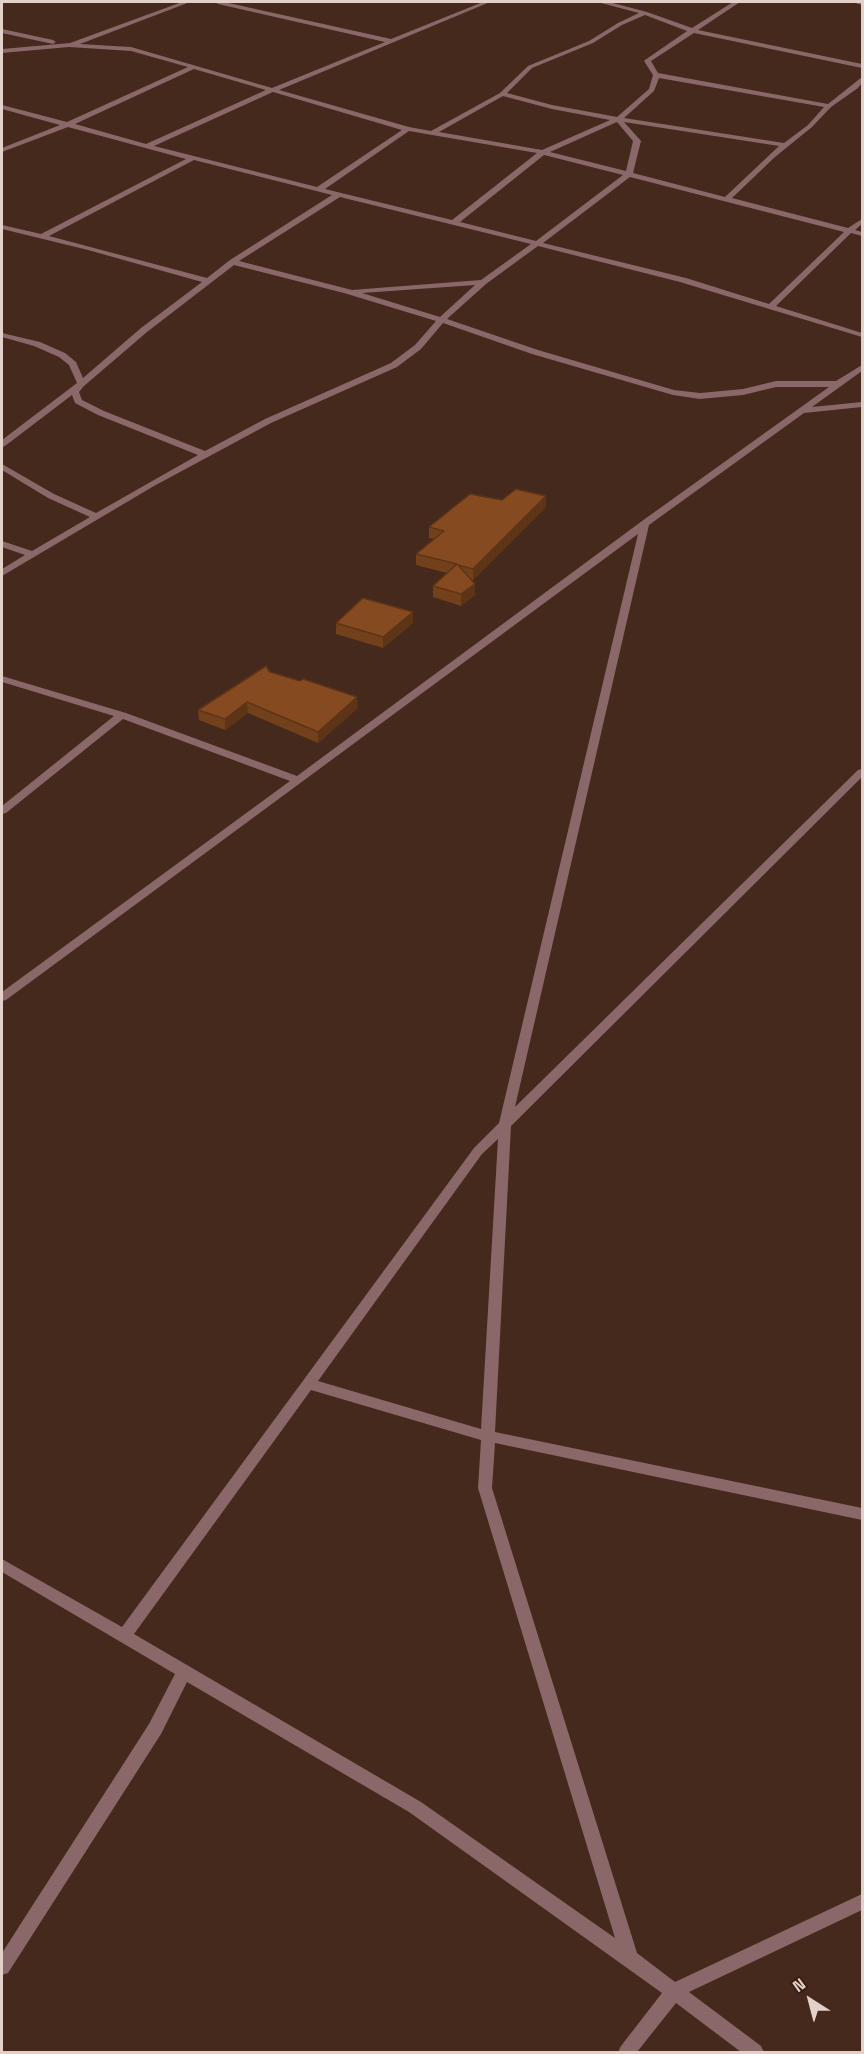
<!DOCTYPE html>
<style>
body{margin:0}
#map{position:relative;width:864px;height:2054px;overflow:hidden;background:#44291c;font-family:"Space Grotesk",sans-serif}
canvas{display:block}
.frame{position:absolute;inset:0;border:3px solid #e3d1c9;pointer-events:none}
.north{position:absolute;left:780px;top:1970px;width:60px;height:60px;-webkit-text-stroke:4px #391f13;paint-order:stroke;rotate:324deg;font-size:16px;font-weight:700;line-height:24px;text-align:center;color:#e3d1c9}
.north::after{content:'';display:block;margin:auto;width:21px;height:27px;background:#e3d1c9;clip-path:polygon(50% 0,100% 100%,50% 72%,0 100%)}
</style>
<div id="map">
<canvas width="864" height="2054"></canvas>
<div class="frame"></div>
<div class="north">N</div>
</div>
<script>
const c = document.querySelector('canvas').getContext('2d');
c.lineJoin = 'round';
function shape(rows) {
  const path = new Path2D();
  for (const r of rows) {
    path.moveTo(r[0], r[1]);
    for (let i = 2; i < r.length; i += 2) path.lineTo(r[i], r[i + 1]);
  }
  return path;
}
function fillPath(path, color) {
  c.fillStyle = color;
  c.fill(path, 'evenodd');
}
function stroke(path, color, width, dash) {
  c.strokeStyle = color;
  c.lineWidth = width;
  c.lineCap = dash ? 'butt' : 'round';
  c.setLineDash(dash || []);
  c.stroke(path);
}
fillPath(shape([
 [182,2,190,2,80,44,131,47,272,88,385,42,218,4,215,2,224,2,391,39,483,2,490,2,279,90,409,127,431,131,500,93,528,66,589,41,618,23,639,13,601,3,600,2,609,2,647,12,692,28,733,2,740,2,698,30,862,64,862,68,694,33,651,61,658,73,828,104,862,77,862,83,858,88,831,107,812,127,775,157,732,198,848,228,862,219,862,224,855,230,862,232,862,236,851,233,776,306,862,333,862,337,680,282,538,246,486,284,447,319,538,350,674,390,700,393,743,389,776,381,836,381,862,365,862,371,812,407,862,402,862,407,804,413,649,525,515,1107,858,770,862,769,862,777,511,1126,495,1432,862,1508,862,1520,495,1443,492,1488,637,1953,675,1982,862,1894,862,1910,689,1992,761,2046,764,2052,741,2052,676,2003,637,2052,618,2052,621,2046,662,1993,409,1812,187,1682,161,1734,8,1973,2,1975,2,1953,149,1724,175,1674,2,1572,2,1559,122,1627,474,1148,499,1123,638,534,6,1000,2,1001,2,992,290,781,123,719,6,813,2,814,2,806,114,716,2,682,2,676,126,713,297,776,642,521,829,387,776,387,743,395,700,399,673,395,532,354,443,323,421,349,397,367,271,423,154,486,2,576,2,569,25,555,2,547,2,541,32,551,90,517,48,498,2,470,2,464,54,494,96,513,198,455,98,415,75,403,72,395,5,446,2,447,2,440,77,383,69,365,59,357,34,346,2,337,2,333,40,342,65,353,76,362,83,378,141,328,202,282,88,250,2,229,2,225,41,234,186,159,68,127,2,152,2,148,60,125,2,109,2,105,67,122,188,67,131,51,69,47,2,53,2,49,70,43,182,2],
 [645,15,687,31,645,60,644,61,653,75,649,89,617,117,552,105,507,93,532,68,593,43,622,25,645,15],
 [194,69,266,90,146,144,75,124,194,69],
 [659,78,824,107,808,125,784,143,624,118,654,91,659,78],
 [273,92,402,130,317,187,154,146,273,92],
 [503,96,552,109,610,120,542,150,439,132,503,96],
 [617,122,633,141,626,171,550,152,617,122],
 [624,122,779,146,725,197,633,173,641,141,624,122],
 [409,131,537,153,452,220,325,189,409,131],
 [544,155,623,175,536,241,460,222,544,155],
 [194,160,332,195,230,260,207,278,49,236,194,160],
 [630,177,844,232,769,304,686,278,543,243,630,177],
 [340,197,531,244,481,280,352,290,239,261,340,197],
 [234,265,344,293,436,321,415,345,391,363,265,419,205,451,104,411,82,400,79,392,84,386,147,332,234,265],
 [475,285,440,317,362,293,475,285],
 [498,1139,481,1429,318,1381,482,1154,498,1139],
 [311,1390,481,1440,478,1488,615,1938,421,1802,134,1634,311,1390],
 [854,2,862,2,862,5,855,3,854,2],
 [2,29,53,40,56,42,53,44,2,33,2,29]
]), '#8a6768');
fillPath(shape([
 [546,496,546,507,473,580,471,580,475,584,475,595,461,606,433,597,433,586,447,573,416,565,416,554,434,539,429,538,429,527,502,500],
 [336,623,413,623,383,648,336,634],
 [270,672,358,708,318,743,248,713,225,730,199,720,198,710]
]), '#73401c');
fillPath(shape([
 [546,496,546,507,473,580,473,569],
 [475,584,475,595,461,606,461,594],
 [413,612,413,623,383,648,383,637],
 [357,697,358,708,318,743,318,732],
 [247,702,248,713,225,730,225,719]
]), '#5e3417');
const building = shape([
 [516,489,546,496,473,569,458,565,475,584,461,594,433,586,457,564,416,554,444,531,429,527,470,494,502,500,516,489],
 [363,598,413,612,383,637,336,623,363,598],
 [266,666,270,672,277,674,300,681,303,679,357,697,318,732,247,702,225,719,198,710,266,666]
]);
fillPath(building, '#864a21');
stroke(building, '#5e3417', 1.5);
</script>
